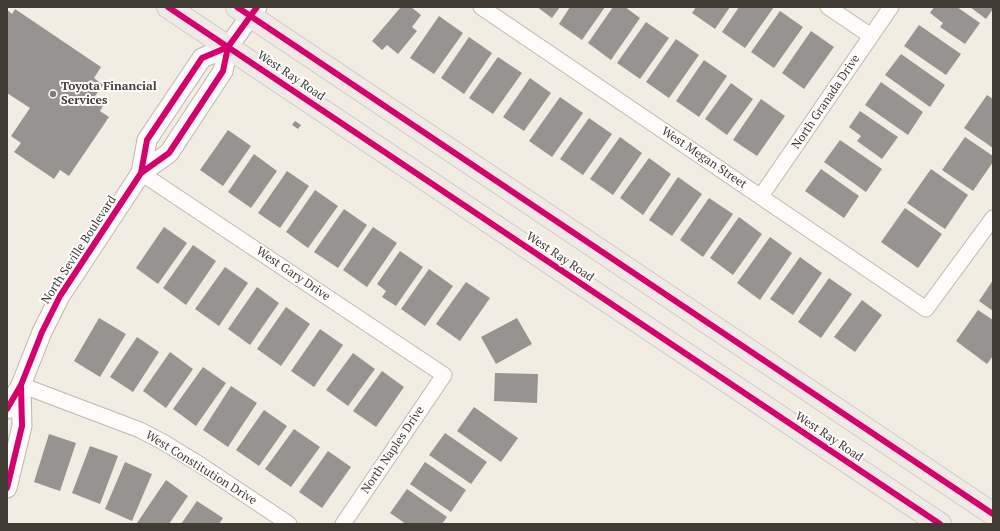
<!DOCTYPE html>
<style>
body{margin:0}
#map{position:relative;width:1000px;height:531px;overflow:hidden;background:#f2ede2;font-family:"PT Serif",serif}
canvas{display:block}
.frame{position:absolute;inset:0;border:8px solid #403c34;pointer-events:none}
</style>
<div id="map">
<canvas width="1000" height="531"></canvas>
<div class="frame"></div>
</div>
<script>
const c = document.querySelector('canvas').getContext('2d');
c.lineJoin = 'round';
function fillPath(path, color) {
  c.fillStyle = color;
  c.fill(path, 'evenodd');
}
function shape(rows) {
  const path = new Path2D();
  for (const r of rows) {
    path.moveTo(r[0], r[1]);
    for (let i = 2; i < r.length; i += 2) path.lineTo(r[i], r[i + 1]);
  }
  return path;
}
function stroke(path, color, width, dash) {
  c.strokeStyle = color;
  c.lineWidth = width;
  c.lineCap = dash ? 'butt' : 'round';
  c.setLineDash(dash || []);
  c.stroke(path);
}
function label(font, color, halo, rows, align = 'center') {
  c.font = font + ' "PT Serif",serif';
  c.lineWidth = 4;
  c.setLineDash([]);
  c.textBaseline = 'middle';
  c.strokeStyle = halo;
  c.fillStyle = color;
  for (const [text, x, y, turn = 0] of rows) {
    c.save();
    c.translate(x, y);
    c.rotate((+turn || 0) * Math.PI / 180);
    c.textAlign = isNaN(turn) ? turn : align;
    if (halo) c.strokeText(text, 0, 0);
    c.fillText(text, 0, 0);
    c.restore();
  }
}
fillPath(shape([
 [401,7,411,7,421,15,412,27,417,31,398,54,387,45,382,50,372,41],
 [537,7,560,7,552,18],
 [570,7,605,7,582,40,559,24],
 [613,7,625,7,640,18,611,60,588,43],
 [696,7,730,7,715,29,692,13],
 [739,7,774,7,745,48,722,32],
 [934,7,957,7,980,23,965,44,940,27,943,23,930,13],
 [970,7,993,7,993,9,986,19],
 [15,9,101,67,94,78,103,85,95,96,105,102,100,111,109,117,69,176,60,170,54,179,14,152,21,143,11,136,30,108,7,93,7,10,12,14],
 [780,11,803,27,774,68,751,52],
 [439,16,463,33,434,74,410,58],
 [646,22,669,38,640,79,617,63],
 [919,25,961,54,946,75,904,46],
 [811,31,834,47,804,89,782,73],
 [469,37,492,53,464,94,441,78],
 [676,39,699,55,669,98,646,82],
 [901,54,945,85,930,107,885,75],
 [498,57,522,73,493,114,469,98],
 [704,60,727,76,699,117,676,101],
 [530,78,551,93,524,131,503,117],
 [881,82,923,112,908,135,865,105],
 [731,83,753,99,727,135,705,119],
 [987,95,993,99,993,148,964,128],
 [560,97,583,113,552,157,529,141],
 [761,99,785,116,757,156,733,140],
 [860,111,898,137,882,159,857,141,861,136,849,127],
 [589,118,612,134,583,175,560,159],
 [295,121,301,125,298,129,292,125],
 [228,130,251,146,223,186,200,170],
 [620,137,642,153,613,195,590,179],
 [965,137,993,156,993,162,973,191,942,170],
 [840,140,882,169,866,192,824,162],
 [254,154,277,171,251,208,228,192],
 [649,158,671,174,643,215,620,198],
 [821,169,859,196,844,218,805,191],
 [931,169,968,195,945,229,907,203],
 [287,171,309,186,280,228,258,213],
 [678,177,702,194,672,236,649,220],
 [315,190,338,206,308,248,286,232],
 [709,198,733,214,703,257,680,240],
 [905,208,942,234,918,268,881,242],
 [344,209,367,225,338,268,314,252],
 [739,217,762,234,733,275,710,258],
 [164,227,187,243,158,284,136,268],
 [373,227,397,243,367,287,343,270],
 [770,237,792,253,760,300,737,283],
 [193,245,216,261,186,305,163,288],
 [400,251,423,267,396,306,382,297,386,291,377,284],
 [800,257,822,273,793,315,770,299],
 [225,267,248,283,219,326,195,309],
 [429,269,453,286,425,326,401,309],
 [829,278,852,294,821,338,798,322],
 [993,280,993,311,979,301],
 [466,282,490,298,460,341,436,324],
 [257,287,279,303,250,345,228,329],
 [862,300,882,315,855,352,834,337],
 [286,307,310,324,281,366,257,349],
 [978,310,993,320,993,356,987,364,956,341],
 [99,318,126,334,100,377,74,361],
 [517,318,532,344,496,364,481,337],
 [320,329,343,345,314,387,291,371],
 [137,337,159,352,133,392,110,377],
 [170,352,193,369,166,408,143,391],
 [353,353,375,369,348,406,326,390],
 [203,367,226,383,196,426,173,409],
 [382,371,404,387,376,427,353,411],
 [495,373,538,374,537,403,494,401],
 [231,386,257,403,228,447,203,430],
 [474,407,518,438,501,462,457,431],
 [264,410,287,426,259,466,236,450],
 [294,429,320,447,291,487,265,469],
 [445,433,487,462,471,484,429,455],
 [49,434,76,443,60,491,34,482],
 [90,446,118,456,100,504,72,493],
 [328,451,351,467,322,508,299,492],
 [125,462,152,474,132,521,105,509],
 [425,462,466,490,451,512,410,484],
 [166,480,188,496,169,524,139,524,137,523],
 [407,489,447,517,442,524,406,524,390,513],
 [197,501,223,518,219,524,181,524]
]), '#979390');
const minor = shape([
 [481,7,926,309,993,218],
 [828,7,871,36],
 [141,173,444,375,343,524],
 [761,196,891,7],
 [21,385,140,430,163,442,199,464,289,524]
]);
const tertiary = shape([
 [141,173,147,140,202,58,228,47],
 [7,409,21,385,42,332,60,296,141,173,169,153,223,71,228,47,257,7],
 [7,488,22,426,21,385]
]);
const primary = shape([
 [168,7,940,524],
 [237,7,993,514]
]);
stroke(minor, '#bbb7ae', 17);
stroke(tertiary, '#bbb7ae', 21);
stroke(primary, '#cdcac4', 24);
stroke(minor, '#fdfcfb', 15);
stroke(tertiary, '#fdfcfb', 19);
stroke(primary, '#efeae5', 22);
stroke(shape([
 [168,7,940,524],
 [237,7,993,514],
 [141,173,147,140,202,58,228,47],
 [7,409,21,385,42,332,60,296,141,173,169,153,223,71,228,47,257,7],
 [7,488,22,426,21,385]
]), '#d6006c', 6);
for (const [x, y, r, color] of [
 [53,94,4,"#7e7a71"]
]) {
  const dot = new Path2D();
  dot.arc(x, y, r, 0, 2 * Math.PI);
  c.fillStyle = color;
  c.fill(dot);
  stroke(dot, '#fff', 1.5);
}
label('12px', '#403c34', '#fff', [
 ["West Ray Road",291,76,34],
 ["North Granada Drive",826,102,-56],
 ["West Megan Street",704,158,34],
 ["North Seville Boulevard",79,250,-57],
 ["West Ray Road",560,257,34],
 ["West Gary Drive",293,274,34],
 ["West Ray Road",829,437,34],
 ["North Naples Drive",393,450,-56],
 ["West Constitution Drive",201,468,32]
]);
label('bold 12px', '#403c34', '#fff', [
 ["Toyota Financial",61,87],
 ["Services",61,101]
], 'left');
</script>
